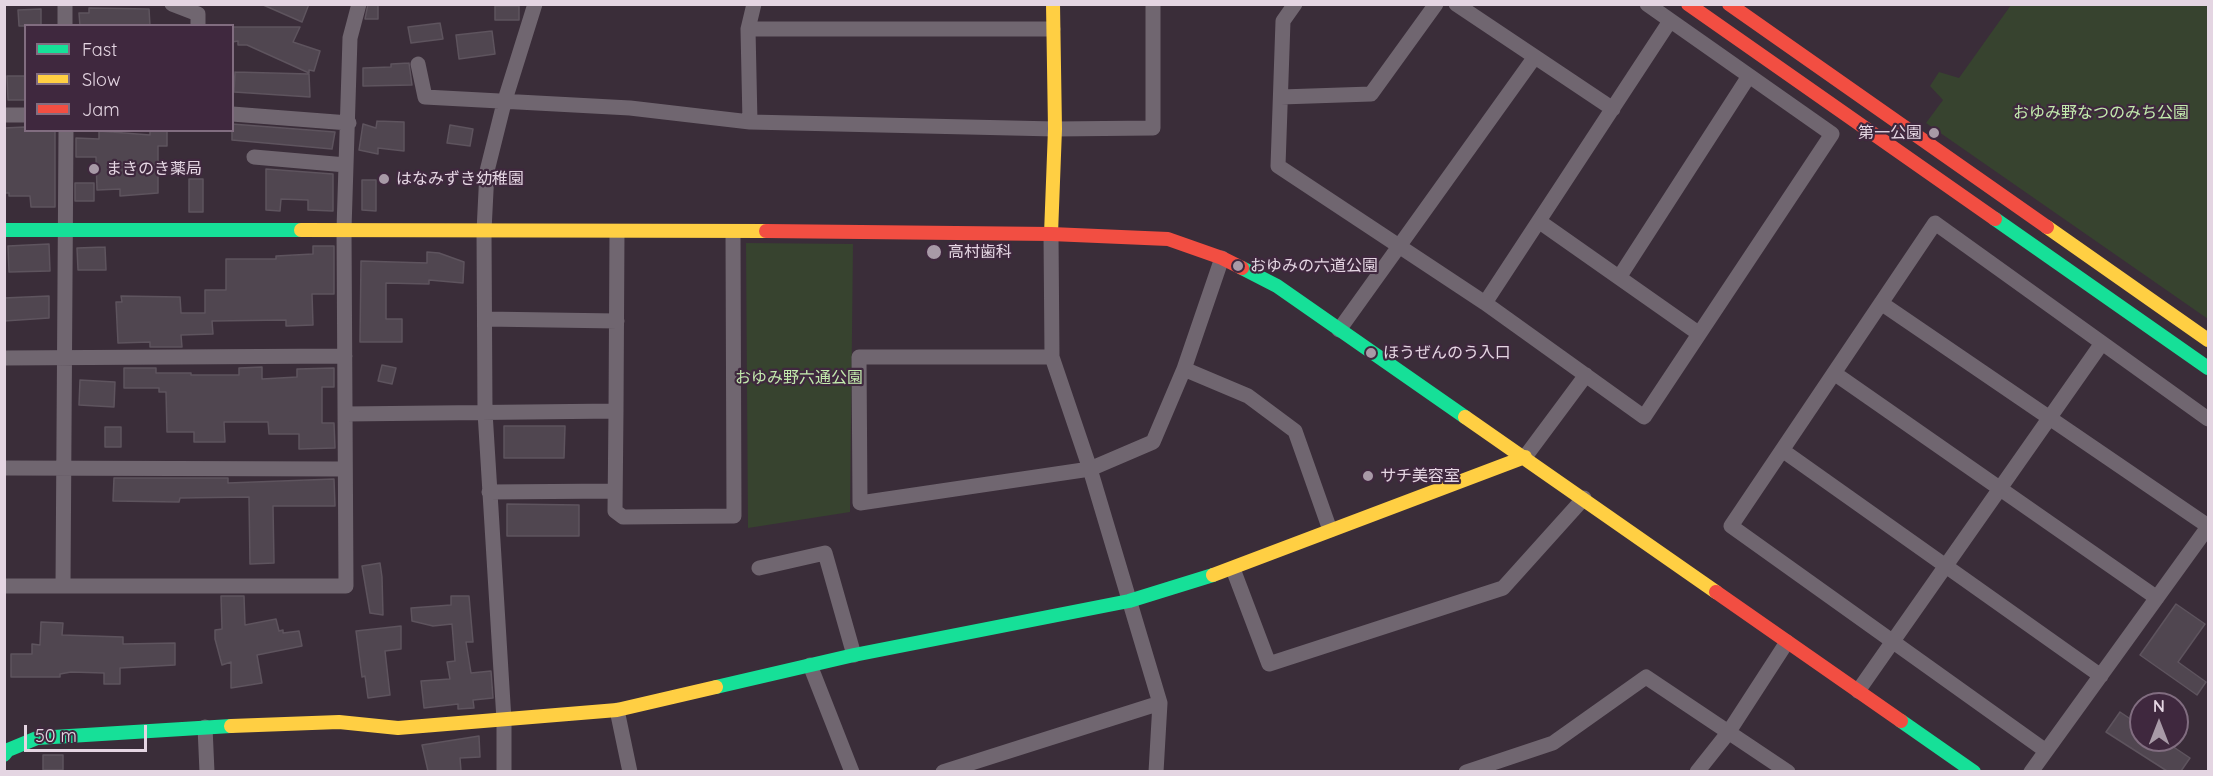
<!DOCTYPE html>
<meta charset="utf-8">
<style>
body{margin:0}
#map{position:relative;width:2213px;height:776px;overflow:hidden;background:#3a2d39;font-family:Quicksand,sans-serif}
canvas{display:block}
.frame{position:absolute;inset:0;border:6px solid #e4d5e2;pointer-events:none}
.legend{position:absolute;left:24px;top:24px;width:210px;height:108px;box-sizing:border-box;background:#3f283e;border:2px solid #816d80;margin:0;padding:8px 10px;list-style:none;font-size:18px;color:#e4d5e2}
.legend li{display:flex;align-items:center;gap:12px;height:30px}
.legend b{width:30px;border:2px solid #816d80}
.north{position:absolute;left:2129px;top:692px;width:60px;height:60px;box-sizing:border-box;background:#3f283e;border:2px solid #816d80;border-radius:50%;rotate:0deg;font-size:16px;font-weight:700;line-height:24px;text-align:center;color:#e4d5e2}
.north::after{content:'';display:block;margin:auto;width:21px;height:27px;background:#a89aa7;clip-path:polygon(50% 0,100% 100%,50% 72%,0 100%)}
.scale{position:absolute;left:24px;top:725px;width:123px;height:27px;box-sizing:border-box;border:3px solid #e4d5e2;border-top:0;padding-left:8px;font-size:18px;line-height:21px;white-space:nowrap;color:#e4d5e2;-webkit-text-stroke:4px #3f283e;paint-order:stroke}
</style>
<div id="map">
<canvas width="2213" height="776"></canvas>
<div class="frame"></div>
<ul class="legend">
<li><b style="height:8px;background:#16e098"></b>Fast</li>
<li><b style="height:8px;background:#ffcf43"></b>Slow</li>
<li><b style="height:8px;background:#f24e42"></b>Jam</li>
</ul>
<div class="north">N</div>
<div class="scale">50 m</div>
</div>
<script>
const c = document.querySelector('canvas').getContext('2d');
c.lineJoin = 'round';
function fillPath(path, color) {
  c.fillStyle = color;
  c.fill(path, 'evenodd');
}
function shape(rows) {
  const path = new Path2D();
  for (const r of rows) {
    path.moveTo(r[0], r[1]);
    for (let i = 2; i < r.length; i += 2) path.lineTo(r[i], r[i + 1]);
  }
  return path;
}
function stroke(path, color, width, dash) {
  c.strokeStyle = color;
  c.lineWidth = width;
  c.lineCap = dash ? 'butt' : 'round';
  c.setLineDash(dash || []);
  c.stroke(path);
}
function label(font, color, halo, rows, align = 'center') {
  c.font = font + ' Quicksand,"Noto Sans JP",sans-serif';
  c.lineWidth = 4.5;
  c.setLineDash([]);
  c.textBaseline = 'middle';
  c.strokeStyle = halo;
  c.fillStyle = color;
  for (const [text, x, y, turn = 0] of rows) {
    c.save();
    c.translate(x, y);
    c.rotate((+turn || 0) * Math.PI / 180);
    c.textAlign = isNaN(turn) ? turn : align;
    if (halo) c.strokeText(text, 0, 0);
    c.fillText(text, 0, 0);
    c.restore();
  }
}
fillPath(shape([
 [2011,5,2208,5,2208,319,1926,123,1943,100,1930,86,1939,72,1959,78],
 [746,243,853,244,850,512,748,528]
]), '#37432f');
const building = shape([
 [261,4,309,4,302,22,261,4],
 [368,4,378,4,378,19,365,19,368,4],
 [495,6,519,6,519,20,495,20,495,6],
 [89,8,149,9,150,26,80,26,79,13,89,13,89,8],
 [41,9,41,26,19,26,18,10,41,9],
 [440,23,443,39,411,43,408,27,440,23],
 [232,27,300,27,293,42,320,51,314,71,309,70,309,73,247,45,238,45,238,41,232,42,232,27],
 [492,31,495,54,459,59,456,35,492,31],
 [409,63,412,85,363,86,363,68,391,67,391,64,409,63],
 [235,72,309,74,310,97,234,92,235,72],
 [7,76,26,76,26,100,8,100,7,76],
 [377,121,404,122,404,151,378,148,378,154,359,150,363,124,376,128,377,121],
 [232,124,335,132,332,149,232,140,232,124],
 [450,125,473,129,470,146,447,143,450,125],
 [25,127,25,130,55,130,55,207,31,207,30,196,9,196,9,193,4,193,4,128,25,127],
 [150,130,167,130,167,146,158,146,158,193,120,196,120,189,97,190,96,157,76,157,76,138,99,139,99,131,150,135,150,130],
 [266,169,333,174,333,211,308,210,308,200,281,199,280,211,266,210,266,169],
 [189,179,203,179,203,212,189,212,189,179],
 [362,180,376,180,376,211,362,210,362,180],
 [75,183,94,183,94,201,75,201,75,183],
 [49,244,50,271,9,272,8,246,49,244],
 [313,246,334,246,334,294,312,294,313,325,286,326,286,320,212,321,213,334,181,335,182,347,150,347,150,342,118,343,116,302,122,302,121,296,180,297,181,313,205,313,205,290,226,290,226,259,276,259,276,256,313,254,313,246],
 [105,247,106,270,78,270,77,248,105,247],
 [427,252,439,253,464,262,463,283,429,280,429,284,386,283,386,319,402,319,402,342,360,342,361,261,427,263,427,252],
 [49,296,49,318,4,321,4,298,49,296],
 [382,365,396,368,392,384,378,381,382,365],
 [262,367,262,379,297,377,297,369,334,368,334,387,322,387,322,423,334,423,335,448,299,449,299,434,269,434,268,422,224,422,225,442,194,442,194,432,167,432,166,392,159,392,159,388,124,388,124,368,156,368,156,373,191,373,191,375,239,375,239,368,262,367],
 [80,380,115,382,114,407,79,405,80,380],
 [504,426,565,426,564,458,504,458,504,426],
 [105,427,121,427,121,447,105,447,105,427],
 [114,478,228,478,228,483,334,479,335,506,273,506,274,563,250,564,249,497,180,498,179,502,113,501,114,478],
 [507,504,579,505,579,536,507,536,507,504],
 [380,563,382,577,383,615,370,613,362,566,380,563],
 [221,596,244,596,245,625,276,619,279,631,283,630,283,633,299,631,302,646,257,655,262,683,231,688,231,662,222,665,215,639,215,630,222,629,221,596],
 [451,596,469,596,473,642,466,642,471,673,491,671,493,698,473,700,474,708,458,709,458,704,424,708,421,681,450,679,447,662,455,661,452,624,433,626,412,621,411,608,451,605,451,596],
 [2176,604,2205,624,2178,662,2206,682,2197,695,2140,655,2176,604],
 [41,622,63,623,62,635,123,637,123,644,175,643,175,665,120,668,120,684,104,684,104,673,71,672,60,674,60,677,11,677,11,654,32,654,32,644,40,645,41,622],
 [401,626,401,649,385,651,390,695,368,698,365,676,362,677,356,631,401,626],
 [2120,712,2141,726,2141,740,2163,740,2190,758,2181,771,2167,771,2106,732,2120,712],
 [479,736,480,757,460,758,461,771,428,771,422,745,479,736],
 [43,755,63,755,63,770,43,770,43,755]
]);
fillPath(building, '#504650');
stroke(building, '#5e545e', 1.5);
stroke(shape([
 [65,4,65,26],
 [172,4,198,14,198,26],
 [1295,4,1283,21,1278,166,1485,303,1644,417,1832,134,1647,4],
 [1456,4,1613,109],
 [748,29,1053,29],
 [418,64,425,97,630,108,750,122,1055,129,1153,128,1153,4],
 [1281,97,1371,94,1436,4],
 [232,114,349,123],
 [4,115,26,115],
 [750,122,748,29,754,4],
 [254,157,346,165],
 [1540,222,1698,333],
 [1051,234,1052,357,1090,469,1160,703,1156,772],
 [1620,276,1749,76],
 [1485,303,1670,21],
 [1881,303,2208,526],
 [485,319,617,321],
 [1339,330,1534,58],
 [1052,357,859,357,860,503,1090,469,1153,442,1184,369,1222,258],
 [4,358,345,356],
 [1184,369,1248,396,1295,431,1330,530],
 [1834,373,2157,598],
 [616,411,617,232],
 [346,414,616,411,615,511,623,517,734,516,733,232],
 [1782,450,2101,676],
 [1525,457,1586,375],
 [4,468,344,469],
 [489,492,615,491],
 [759,568,825,553,854,655],
 [1233,569,1269,664,1503,588,1584,498],
 [4,586,346,586,344,229,350,38,359,4],
 [63,586,66,130],
 [810,665,852,772],
 [1858,691,2102,343],
 [617,710,630,772],
 [205,727,207,772],
 [2046,751,1731,526,1935,223,2208,419],
 [504,772,504,720,485,412,484,231,487,171,504,103,535,4],
 [943,772,1160,703],
 [1466,772,1553,743,1646,677,1788,772],
 [1697,772,1728,733,1787,642],
 [2031,772,2208,527]
]), '#706670', 15);
stroke(shape([
 [1995,219,2208,368],
 [4,230,301,230],
 [1242,268,1277,286,1465,417],
 [716,687,854,655,1129,601,1213,575],
 [1901,721,1974,772],
 [4,755,8,750,37,738,231,726]
]), '#16e098', 14);
stroke(shape([
 [2047,227,2208,340],
 [301,230,766,231],
 [1051,234,1055,129,1053,4],
 [1465,417,1716,592],
 [1213,575,1525,457],
 [231,726,339,722,398,728,617,710,716,687]
]), '#ffcf43', 14);
stroke(shape([
 [1688,4,1995,219],
 [1729,4,2047,227],
 [766,231,1051,234,1168,239,1222,258,1242,268],
 [1716,592,1901,721]
]), '#f24e42', 14);
for (const [x, y, r, color] of [
 [1934,133,6,"#a89aa7"],
 [94,169,6,"#a89aa7"],
 [384,179,6,"#a89aa7"],
 [934,252,8,"#a89aa7"],
 [1238,266,6,"#a89aa7"],
 [1371,353,6,"#a89aa7"],
 [1368,476,6,"#a89aa7"]
]) {
  const dot = new Path2D();
  dot.arc(x, y, r, 0, 2 * Math.PI);
  c.fillStyle = color;
  c.fill(dot);
  stroke(dot, '#3f283e', 2);
}
label('16px', '#c2eaad', '#3f283e', [
 ["おゆみ野なつのみち公園",2101,113],
 ["おゆみ野六通公園",799,378]
]);
label('16px', '#e4d5e2', '#3f283e', [
 ["第一公園",1922,133,"right"],
 ["まきのき薬局",106,169],
 ["はなみずき幼稚園",396,179],
 ["高村歯科",948,252],
 ["おゆみの六道公園",1250,266],
 ["ほうぜんのう入口",1383,353],
 ["サチ美容室",1380,476]
], 'left');
</script>
